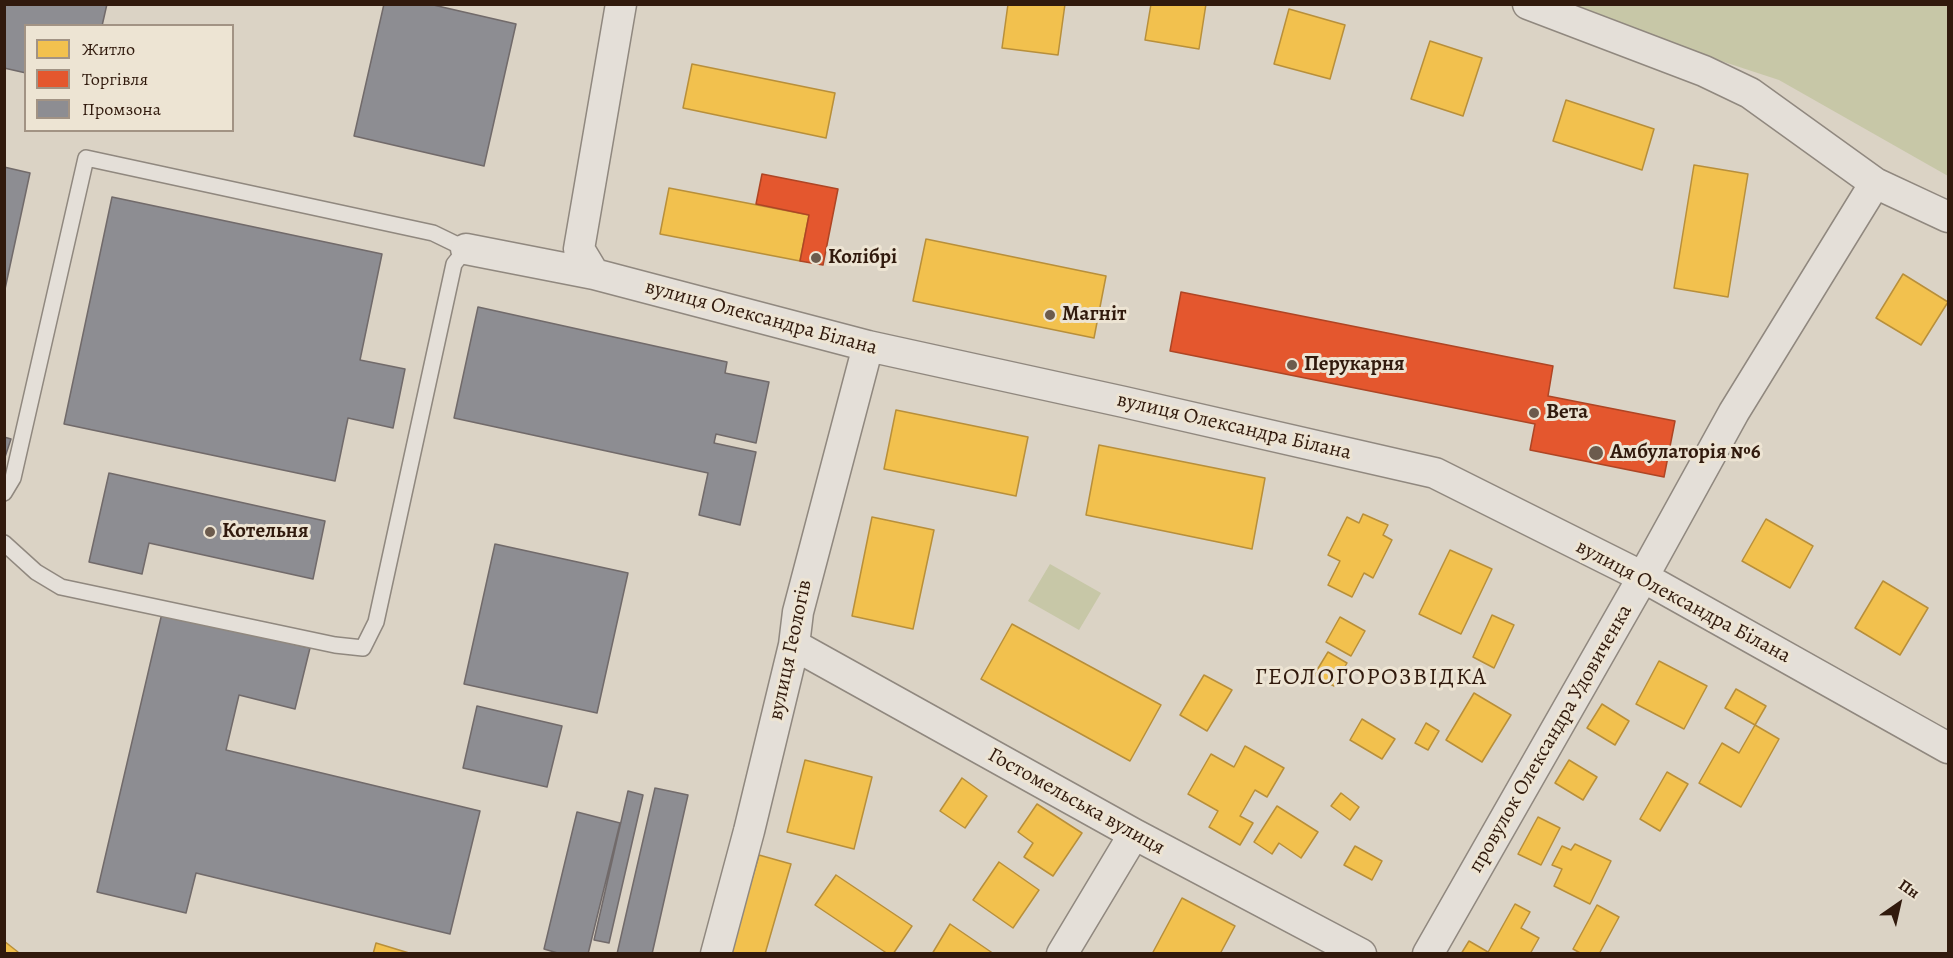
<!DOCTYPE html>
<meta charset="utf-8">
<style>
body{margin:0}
#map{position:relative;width:1953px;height:958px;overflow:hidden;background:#dbd3c5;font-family:Alegreya,serif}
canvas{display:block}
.frame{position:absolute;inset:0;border:6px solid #311a0d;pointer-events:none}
.legend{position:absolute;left:24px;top:24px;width:210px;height:108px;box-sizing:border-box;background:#ede4d3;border:2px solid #a29384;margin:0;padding:8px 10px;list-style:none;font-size:18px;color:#311a0d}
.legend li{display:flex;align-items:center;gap:12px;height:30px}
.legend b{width:30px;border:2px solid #a29384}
.north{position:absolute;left:1869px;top:874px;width:60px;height:60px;-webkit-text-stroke:4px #ede4d3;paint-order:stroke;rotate:34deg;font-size:16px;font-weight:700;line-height:24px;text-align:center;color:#311a0d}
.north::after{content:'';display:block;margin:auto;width:21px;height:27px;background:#311a0d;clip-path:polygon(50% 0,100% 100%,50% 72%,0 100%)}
</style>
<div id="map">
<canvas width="1953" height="958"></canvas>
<div class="frame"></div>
<ul class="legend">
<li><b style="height:16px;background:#f2c14e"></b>Житло</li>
<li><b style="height:16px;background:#e4572e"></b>Торгівля</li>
<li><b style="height:16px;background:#8d8d92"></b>Промзона</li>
</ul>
<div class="north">Пн</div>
</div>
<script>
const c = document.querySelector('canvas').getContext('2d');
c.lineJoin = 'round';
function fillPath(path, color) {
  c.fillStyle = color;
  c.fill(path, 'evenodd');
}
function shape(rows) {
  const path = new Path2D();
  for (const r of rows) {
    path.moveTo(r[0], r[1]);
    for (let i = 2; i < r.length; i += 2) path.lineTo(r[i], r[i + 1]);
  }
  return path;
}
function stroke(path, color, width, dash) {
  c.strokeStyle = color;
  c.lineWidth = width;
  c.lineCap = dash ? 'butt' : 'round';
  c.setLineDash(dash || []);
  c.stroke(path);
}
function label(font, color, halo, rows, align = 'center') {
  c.font = font + ' Alegreya,serif';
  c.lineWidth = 6;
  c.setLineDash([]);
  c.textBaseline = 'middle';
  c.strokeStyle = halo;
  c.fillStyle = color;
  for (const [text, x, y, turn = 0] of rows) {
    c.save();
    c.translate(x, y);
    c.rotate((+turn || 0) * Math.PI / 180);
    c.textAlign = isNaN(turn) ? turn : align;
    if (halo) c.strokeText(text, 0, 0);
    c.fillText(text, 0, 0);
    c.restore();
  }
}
fillPath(shape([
 [1550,5,1948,5,1948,176,1779,80],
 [1050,564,1101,593,1079,630,1028,601]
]), '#c7c7a7');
const homes = shape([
 [1008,4,1065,4,1058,55,1002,48,1008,4],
 [1151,4,1206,4,1199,49,1145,40,1151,4],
 [1289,9,1345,25,1330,79,1274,64,1289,9],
 [1430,41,1482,58,1463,116,1411,99,1430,41],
 [692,64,835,93,826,138,683,108,692,64],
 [1566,100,1654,129,1642,170,1553,141,1566,100],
 [1694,165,1748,174,1728,297,1674,288,1694,165],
 [669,188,809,215,800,261,660,234,669,188],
 [926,239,1106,276,1094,338,913,301,926,239],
 [1903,274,1948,302,1921,345,1876,318,1903,274],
 [896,410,1028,437,1016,496,884,469,896,410],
 [1099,445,1265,478,1252,549,1086,515,1099,445],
 [1363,514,1388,525,1383,535,1392,540,1373,578,1364,573,1352,597,1328,585,1340,561,1328,555,1347,517,1359,523,1363,514],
 [872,517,934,530,913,629,852,616,872,517],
 [1766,519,1813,546,1790,588,1742,561,1766,519],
 [1450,550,1492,569,1461,634,1419,614,1450,550],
 [1883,581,1928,608,1900,655,1855,628,1883,581],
 [1492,615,1514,625,1494,668,1473,657,1492,615],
 [1340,617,1365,631,1351,656,1326,642,1340,617],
 [1012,624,1161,705,1130,761,981,679,1012,624],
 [1328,652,1347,663,1334,686,1314,675,1328,652],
 [1659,661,1707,686,1684,729,1636,704,1659,661],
 [1204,675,1232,690,1207,731,1180,715,1204,675],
 [1736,689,1766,706,1755,725,1725,708,1736,689],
 [1474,693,1511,715,1482,762,1446,740,1474,693],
 [1602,704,1629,721,1615,745,1587,728,1602,704],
 [1362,719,1395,739,1382,759,1350,740,1362,719],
 [1426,723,1439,731,1428,750,1415,743,1426,723],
 [1755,725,1779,739,1741,807,1699,783,1722,743,1739,753,1755,725],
 [1245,746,1284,768,1267,797,1255,790,1240,816,1253,823,1240,845,1209,827,1218,811,1188,794,1211,754,1234,767,1245,746],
 [805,760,872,777,854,849,787,832,805,760],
 [1569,760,1597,777,1583,800,1555,783,1569,760],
 [1667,772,1688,784,1660,831,1640,819,1667,772],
 [962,778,987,796,965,828,940,811,962,778],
 [1341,793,1359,807,1350,820,1331,806,1341,793],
 [1037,804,1082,833,1053,876,1024,857,1033,843,1018,832,1037,804],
 [1277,806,1318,832,1301,858,1279,843,1272,854,1254,842,1277,806],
 [1538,817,1560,828,1541,865,1518,854,1538,817],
 [1575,844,1611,861,1590,904,1554,886,1562,869,1552,865,1562,846,1571,850,1575,844],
 [1355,846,1382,861,1372,880,1344,865,1355,846],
 [759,855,791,864,765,954,730,954,759,855],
 [999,862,1039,890,1013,928,973,900,999,862],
 [836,875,912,926,893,954,888,954,815,905,836,875],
 [1182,898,1235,926,1220,954,1152,954,1182,898],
 [1515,904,1530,912,1521,928,1539,938,1530,954,1487,954,1515,904],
 [1597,905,1619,917,1599,954,1582,954,1573,949,1597,905],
 [950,924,994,954,932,954,950,924],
 [4,941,18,952,17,954,4,954,4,941],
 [1469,941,1488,952,1487,954,1461,954,1469,941],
 [376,943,409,953,409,954,373,954,376,943]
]);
fillPath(homes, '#f2c14e');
stroke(homes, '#b88f3a', 1.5);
const shops = shape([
 [762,174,838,189,823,265,800,261,809,215,756,204,762,174],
 [1181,292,1553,366,1548,396,1675,421,1664,477,1530,450,1535,424,1170,351,1181,292]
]);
fillPath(shops, '#e4572e');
stroke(shops, '#ae4524', 1.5);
const industry = shape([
 [4,4,107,4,102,26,26,26,26,73,4,68,4,4],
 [384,4,429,4,516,24,484,166,354,136,384,4],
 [4,167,30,173,5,289,4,289,4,167],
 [112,197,382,254,360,360,405,369,393,428,348,418,335,481,64,424,112,197],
 [478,307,727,362,725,373,769,382,756,443,716,434,714,443,756,452,740,525,699,515,708,473,454,418,478,307],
 [4,437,11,439,4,460,4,437],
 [109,473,325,521,313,579,149,543,142,574,89,562,109,473],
 [495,544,628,573,597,713,464,684,495,544],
 [162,613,310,648,295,709,239,695,226,750,480,811,450,934,196,873,186,913,97,892,162,613],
 [477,706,562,726,547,787,463,768,477,706],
 [655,788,688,795,652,954,617,954,655,788],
 [628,791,643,795,609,943,594,940,628,791],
 [577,812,620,823,588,954,561,954,544,949,577,812]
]);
fillPath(industry, '#8d8d92');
stroke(industry, '#716a6a', 1.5);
const lane = shape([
 [4,493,13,478,86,158,433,233,466,249,454,264,376,622,363,648,335,645,61,587,36,572,4,543]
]);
const street = shape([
 [1528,4,1704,71,1750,93,1875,183,1948,217],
 [466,249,594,274,868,346,1124,402,1435,473,1643,577,1948,748],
 [594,274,579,249,621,4],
 [794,645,1134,834,1361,954],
 [716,954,749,831,794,645,798,612,868,346],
 [1062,954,1134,834],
 [1428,954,1643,577,1734,412,1875,183]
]);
stroke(lane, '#90887f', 18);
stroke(street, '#90887f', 33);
stroke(lane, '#e4dfd8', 15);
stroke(street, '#e4dfd8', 30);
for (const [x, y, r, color] of [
 [816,258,6,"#6c5b4d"],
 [1050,315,6,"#6c5b4d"],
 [1292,365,6,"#6c5b4d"],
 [1534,413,6,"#6c5b4d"],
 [1596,453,8,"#6c5b4d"],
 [210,532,6,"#6c5b4d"]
]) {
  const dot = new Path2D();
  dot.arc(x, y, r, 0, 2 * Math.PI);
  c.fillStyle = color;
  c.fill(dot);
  stroke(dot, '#ede4d3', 2);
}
label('bold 21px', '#311a0d', '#ede4d3', [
 ["Колібрі",828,258],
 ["Магніт",1062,315],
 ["Перукарня",1304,365],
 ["Вета",1546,413],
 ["Амбулаторія №6",1610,453],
 ["Котельня",222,532]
], 'left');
label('21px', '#311a0d', '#ede4d3', [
 ["вулиця Олександра Білана",761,318,15],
 ["вулиця Олександра Білана",1234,427,13],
 ["вулиця Олександра Білана",1683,602,28],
 ["вулиця Геологів",791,650,-78],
 ["провулок Олександра Удовиченка",1551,739,-60],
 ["Гостомельська вулиця",1076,802,29]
]);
c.letterSpacing = '1.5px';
label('24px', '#311a0d', '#ede4d3', [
 ["ГЕОЛОГОРОЗВІДКА",1371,678]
]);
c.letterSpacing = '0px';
</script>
